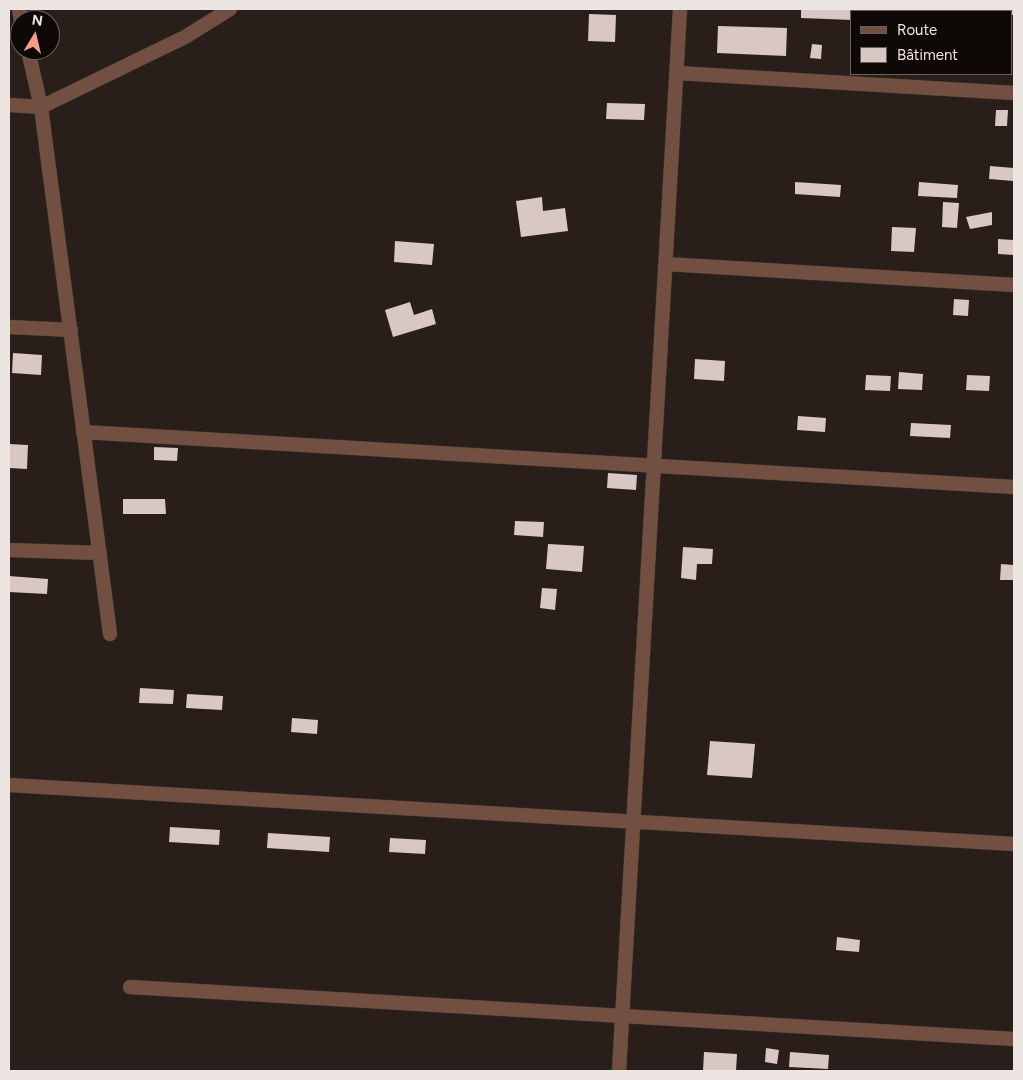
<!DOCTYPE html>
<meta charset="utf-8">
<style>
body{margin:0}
#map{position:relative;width:1023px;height:1080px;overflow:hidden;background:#291e19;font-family:Figtree,sans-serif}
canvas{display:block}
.frame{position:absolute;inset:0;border:10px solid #ede5e1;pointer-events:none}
.legend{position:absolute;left:850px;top:10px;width:162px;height:65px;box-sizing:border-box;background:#0e0907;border:1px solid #67615e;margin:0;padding:6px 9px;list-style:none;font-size:15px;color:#ede5e1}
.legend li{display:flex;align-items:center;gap:10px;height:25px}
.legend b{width:25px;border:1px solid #67615e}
.north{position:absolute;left:10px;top:10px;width:50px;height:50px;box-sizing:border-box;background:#0e0907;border:1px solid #67615e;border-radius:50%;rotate:9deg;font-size:14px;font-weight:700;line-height:20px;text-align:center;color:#ede5e1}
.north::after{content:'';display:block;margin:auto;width:18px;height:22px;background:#f49e88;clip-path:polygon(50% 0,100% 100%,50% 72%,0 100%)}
</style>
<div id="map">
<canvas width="1023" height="1080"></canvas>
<div class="frame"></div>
<ul class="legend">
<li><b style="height:6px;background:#715041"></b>Route</li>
<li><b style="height:14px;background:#d8c7c2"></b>Bâtiment</li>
</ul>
<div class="north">N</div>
</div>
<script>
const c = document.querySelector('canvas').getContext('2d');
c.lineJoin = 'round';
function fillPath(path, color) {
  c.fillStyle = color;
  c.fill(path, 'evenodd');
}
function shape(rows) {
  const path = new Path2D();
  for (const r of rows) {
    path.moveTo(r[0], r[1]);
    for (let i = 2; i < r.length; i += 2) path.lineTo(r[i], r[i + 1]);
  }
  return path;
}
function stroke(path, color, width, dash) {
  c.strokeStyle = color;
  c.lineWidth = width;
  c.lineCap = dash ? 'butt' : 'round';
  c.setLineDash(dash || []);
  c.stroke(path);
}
fillPath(shape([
 [801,9,955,9,955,11,852,11,852,20,801,18],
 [1002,9,1014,9,1014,15,1012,15,1012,11,1002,11],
 [589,14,616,15,615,42,588,41],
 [718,26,787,28,786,56,717,53],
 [812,44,822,45,821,59,810,58],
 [607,103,645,104,644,120,606,119],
 [996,110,1008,110,1007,126,995,126],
 [990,166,1014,168,1014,181,989,179],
 [795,182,841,185,840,197,795,194],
 [919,182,958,185,957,198,918,196],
 [542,197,543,211,565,208,568,231,521,237,516,201],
 [943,202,959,203,957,228,942,227],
 [992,212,992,225,970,229,966,217],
 [892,227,916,228,914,252,891,251],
 [998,239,1014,240,1014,255,998,254],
 [395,241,434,244,432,265,394,262],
 [954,299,969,300,968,316,953,315],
 [410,302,414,315,432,309,436,324,393,337,385,310],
 [13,353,42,355,41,375,12,373],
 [695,359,725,361,724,381,694,379],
 [899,372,923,374,922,390,898,389],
 [866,375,891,376,890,391,865,390],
 [967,375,990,376,989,391,966,390],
 [798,416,826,418,825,432,797,430],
 [911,423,951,425,950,438,910,436],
 [9,444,28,445,27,469,9,468],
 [154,447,178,448,177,461,154,460],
 [608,473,637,475,636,490,607,488],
 [123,499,165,499,166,514,123,514],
 [515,521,544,522,543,537,514,535],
 [548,544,584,546,582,572,546,569],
 [683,547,713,549,712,564,697,564,696,580,681,578],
 [1001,564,1014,565,1014,580,1000,580],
 [9,576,48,579,47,594,9,592],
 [542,588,557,589,555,610,540,608],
 [140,688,174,690,173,704,139,703],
 [187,694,223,696,222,710,186,708],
 [292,718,318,720,317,734,291,732],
 [710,741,755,744,752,778,707,775],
 [170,827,220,830,219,845,169,842],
 [268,833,330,837,329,852,267,848],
 [390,838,426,840,425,854,389,852],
 [837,937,860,940,859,952,836,950],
 [766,1048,779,1050,777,1064,765,1062],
 [704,1052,737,1054,736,1071,703,1071],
 [790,1052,829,1055,828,1069,789,1067]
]), '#d8c7c2');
const minor = shape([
 [19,9,21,20],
 [28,50,41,107,110,634],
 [677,73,1014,93],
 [9,105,41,107,185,37,230,9],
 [666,264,1014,285],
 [9,327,71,330],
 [83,432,1014,487],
 [9,550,100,553],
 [9,785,1014,844],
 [130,987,1014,1039],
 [619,1071,680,9]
]);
stroke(minor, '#443a35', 15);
stroke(minor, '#715041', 14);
</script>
